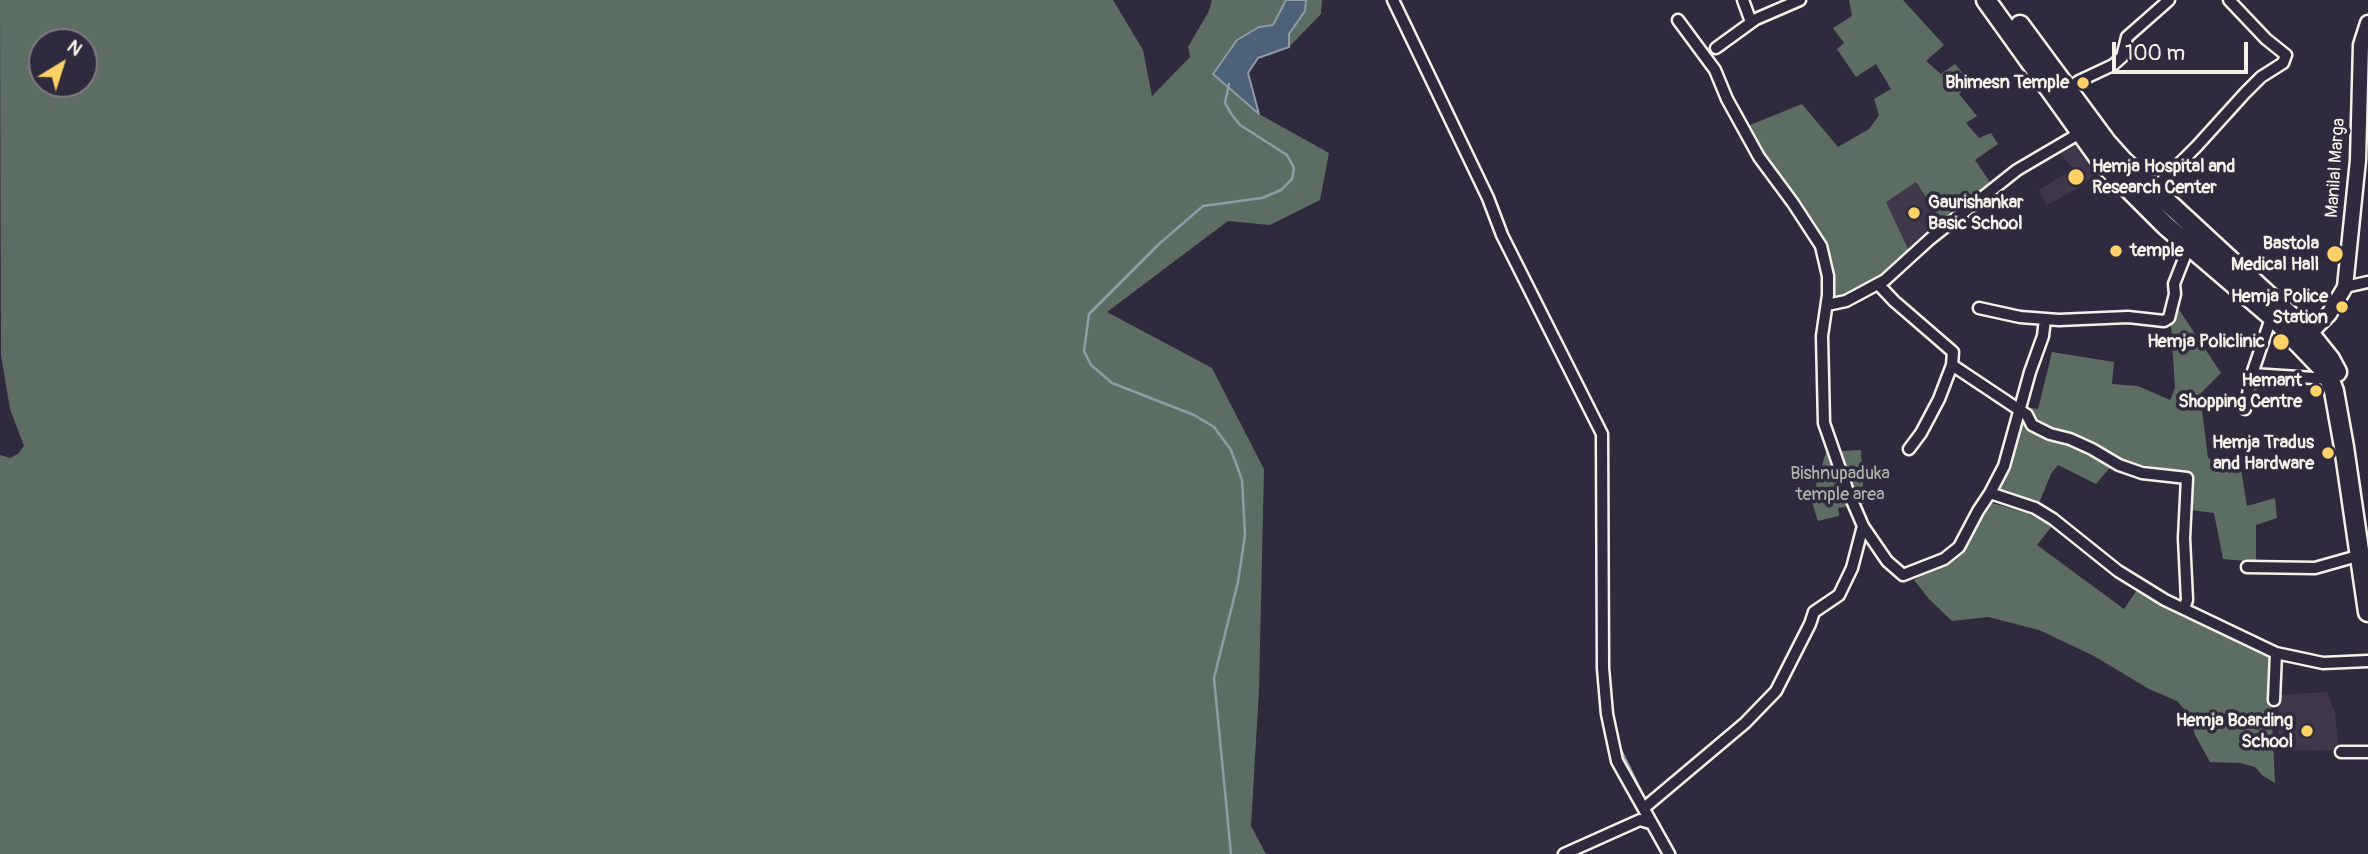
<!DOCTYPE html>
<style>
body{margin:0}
#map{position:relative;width:2368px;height:854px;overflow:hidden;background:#2f2a3d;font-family:Pangolin,sans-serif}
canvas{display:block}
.north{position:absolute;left:28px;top:28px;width:70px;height:70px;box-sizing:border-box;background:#2f2a3d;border:2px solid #7e7a81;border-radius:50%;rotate:38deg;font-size:19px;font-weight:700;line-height:28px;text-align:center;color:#f4f1e8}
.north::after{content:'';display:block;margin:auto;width:24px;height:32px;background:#ffd166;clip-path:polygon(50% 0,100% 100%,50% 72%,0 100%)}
.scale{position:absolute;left:2112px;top:42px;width:136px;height:32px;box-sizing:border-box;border:4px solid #f4f1e8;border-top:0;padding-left:9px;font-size:21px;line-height:24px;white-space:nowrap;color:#f4f1e8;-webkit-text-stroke:5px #2f2a3d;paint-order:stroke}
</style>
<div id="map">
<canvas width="2368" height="854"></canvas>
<div class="north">N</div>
<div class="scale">100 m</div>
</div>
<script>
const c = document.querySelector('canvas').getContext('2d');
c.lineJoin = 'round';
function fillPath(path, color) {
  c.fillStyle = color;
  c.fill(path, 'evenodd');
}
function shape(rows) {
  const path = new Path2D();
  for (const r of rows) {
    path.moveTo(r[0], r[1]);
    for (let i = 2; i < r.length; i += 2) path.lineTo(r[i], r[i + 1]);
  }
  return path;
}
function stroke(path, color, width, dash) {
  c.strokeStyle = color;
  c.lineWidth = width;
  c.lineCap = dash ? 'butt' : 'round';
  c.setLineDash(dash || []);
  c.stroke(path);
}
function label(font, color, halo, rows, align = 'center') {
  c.font = font + ' Pangolin,sans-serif';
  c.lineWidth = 7;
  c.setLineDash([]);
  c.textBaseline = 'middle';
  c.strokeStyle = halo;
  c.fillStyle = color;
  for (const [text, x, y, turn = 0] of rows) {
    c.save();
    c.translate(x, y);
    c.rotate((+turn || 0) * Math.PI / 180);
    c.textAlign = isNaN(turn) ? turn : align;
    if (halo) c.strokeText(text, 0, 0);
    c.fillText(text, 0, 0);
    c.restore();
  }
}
fillPath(shape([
 [2078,138,2100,169,2083,185,2046,206,2039,190,2073,169,2057,149],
 [1916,182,1944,224,1909,251,1885,202],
 [2327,692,2335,712,2339,750,2278,751,2278,695]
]), '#40374b');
fillPath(shape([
 [0,0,1113,0,1143,50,1152,96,1190,57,1188,47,1209,11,1212,0,1286,0,1273,25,1259,27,1214,74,1259,114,1329,153,1320,200,1270,225,1228,221,1107,312,1212,368,1264,469,1259,690,1251,826,1266,854,0,854,0,455,10,458,18,454,24,446,10,409,1,355],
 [42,42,84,42,84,84,42,84],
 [1306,0,1322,0,1321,14,1289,47,1289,34,1305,11],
 [1849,0,1903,0,1944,45,1926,61,1941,74,1955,64,1971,83,1959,94,1977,116,1966,123,1979,138,1991,133,1998,144,1975,160,1992,185,1944,224,1916,182,1886,202,1909,251,1879,278,1843,297,1833,297,1830,262,1825,245,1745,127,1802,104,1838,147,1869,129,1879,115,1874,99,1891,89,1876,64,1856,77,1837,49,1844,43,1833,28,1852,16],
 [2174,302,2221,373,2200,394,2208,458,2241,469,2247,506,2275,498,2277,518,2256,525,2256,562,2223,559,2214,513,2191,510,2191,472,2136,464,2118,458,2096,484,2058,465,2051,474,2039,503,2000,490,2004,462,2019,406,2038,409,2052,352,2114,362,2112,384,2138,386,2170,400,2175,388,2171,325],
 [1861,450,1864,504,1838,508,1839,516,1818,521,1810,496,1814,492,1826,452],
 [1992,503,2027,513,2052,526,2037,545,2124,609,2137,590,2167,609,2269,656,2275,783,2262,775,2255,767,2240,763,2210,762,2195,735,2190,716,2177,701,2149,689,2094,656,2039,630,1988,617,1952,621,1929,599,1914,580,1949,561,1967,543]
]), '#5e6d64');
const water = shape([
 [1286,0,1306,0,1305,11,1289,34,1289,47,1258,58,1248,73,1259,114,1213,74,1237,40,1259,27,1273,25,1286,0]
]);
fillPath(water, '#4d6278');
stroke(water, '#909ba5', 2);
stroke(shape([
 [1229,84,1225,103,1232,115,1240,125,1287,155,1294,168,1292,179,1281,190,1262,198,1203,206,1159,244,1089,314,1084,351,1091,365,1112,383,1194,415,1214,427,1231,450,1242,480,1245,535,1238,582,1214,678,1231,854],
 [1620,748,1644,797],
 [1651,810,1676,854]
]), '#909ba5', 2.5);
const street = shape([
 [1393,0,1488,198,1502,235,1602,434,1603,668,1607,714,1617,761,1669,854],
 [1743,0,1751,22],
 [1716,48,1756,19,1800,0],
 [2067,89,2079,81,2113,65,2122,57,2127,37,2169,0],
 [2153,190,2197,146,2245,93,2261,77,2283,63,2286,55,2266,39,2229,0],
 [1878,284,1894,301,1953,352,1952,365,1939,399,1921,433,1909,449],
 [2345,287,2368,282],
 [1827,305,1846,301,1885,280,1930,239,2017,170,2080,133],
 [1979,308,2020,317,2059,320,2128,317,2164,321,2169,318,2175,294,2174,284,2189,246],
 [1952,365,2027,415,2032,425,2050,434,2070,439,2092,449,2119,465,2142,473,2187,478,2184,538,2187,600,2184,608],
 [2252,374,2330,379],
 [2245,409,2252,374,2269,324,2277,321],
 [1990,493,2004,466,2030,372,2043,336,2045,319],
 [1863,526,1887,561,1903,575,1944,559,1959,547,1978,511,1990,493,2035,508,2053,519,2118,571,2165,600,2276,653,2274,700],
 [2247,567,2315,568,2361,555],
 [2276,653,2323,663,2368,661],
 [2341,752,2368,752],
 [1644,808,1745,723,1776,691,1810,624,1814,612,1839,595,1852,568,1863,526,1847,489,1824,423,1822,336,1828,295,1828,276,1821,246,1793,203,1759,157,1727,99,1715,70,1678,20],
 [1564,854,1640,820,1650,823]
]);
const secondary = shape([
 [2303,340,2329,314,2345,287,2358,160,2361,45,2368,23]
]);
const highway = shape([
 [1986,0,2102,162,2166,226,2277,321,2327,373,2334,391,2344,447,2368,612],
 [2020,25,2107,143,2124,162,2310,334,2330,359,2337,372]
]);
stroke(street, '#f4f1e8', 15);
stroke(secondary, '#f4f1e8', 19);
stroke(highway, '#f4f1e8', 23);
stroke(street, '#2f2a3d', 10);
stroke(secondary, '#2f2a3d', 14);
stroke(highway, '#2f2a3d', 18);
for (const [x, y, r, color] of [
 [2083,83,7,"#ffd166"],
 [2076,177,9,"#ffd166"],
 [1914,213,7,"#ffd166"],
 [2116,251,7,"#ffd166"],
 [2335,254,9,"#ffd166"],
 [2342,307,7,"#ffd166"],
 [2281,342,9,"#ffd166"],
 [2316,391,7,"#ffd166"],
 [2328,453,7,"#ffd166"],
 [2307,731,7,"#ffd166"]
]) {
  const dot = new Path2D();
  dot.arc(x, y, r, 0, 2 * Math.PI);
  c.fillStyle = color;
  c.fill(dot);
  stroke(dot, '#2f2a3d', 2.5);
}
label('bold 18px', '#f4f1e8', '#2f2a3d', [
 ["Bhimesn Temple",2069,83],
 ["Hemja Hospital and",2092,167,"left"],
 ["Research Center",2092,188,"left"],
 ["Gaurishankar",1928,203,"left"],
 ["Basic School",1928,224,"left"],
 ["Bastola",2319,244],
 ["Medical Hall",2319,265],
 ["temple",2130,251,"left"],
 ["Hemja Police",2328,297],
 ["Station",2328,318],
 ["Hemja Policlinic",2265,342],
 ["Hemant",2302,381],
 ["Shopping Centre",2302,402],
 ["Hemja Tradus",2314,443],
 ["and Hardware",2314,464],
 ["Hemja Boarding",2293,721],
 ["School",2293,742]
], 'right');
label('18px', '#f4f1e8', '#2f2a3d', [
 ["Manilal Marga",2336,168,-86]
]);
label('18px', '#b0b6ad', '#2f2a3d', [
 ["Bishnupaduka",1840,474],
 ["temple area",1840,495]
]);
</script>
